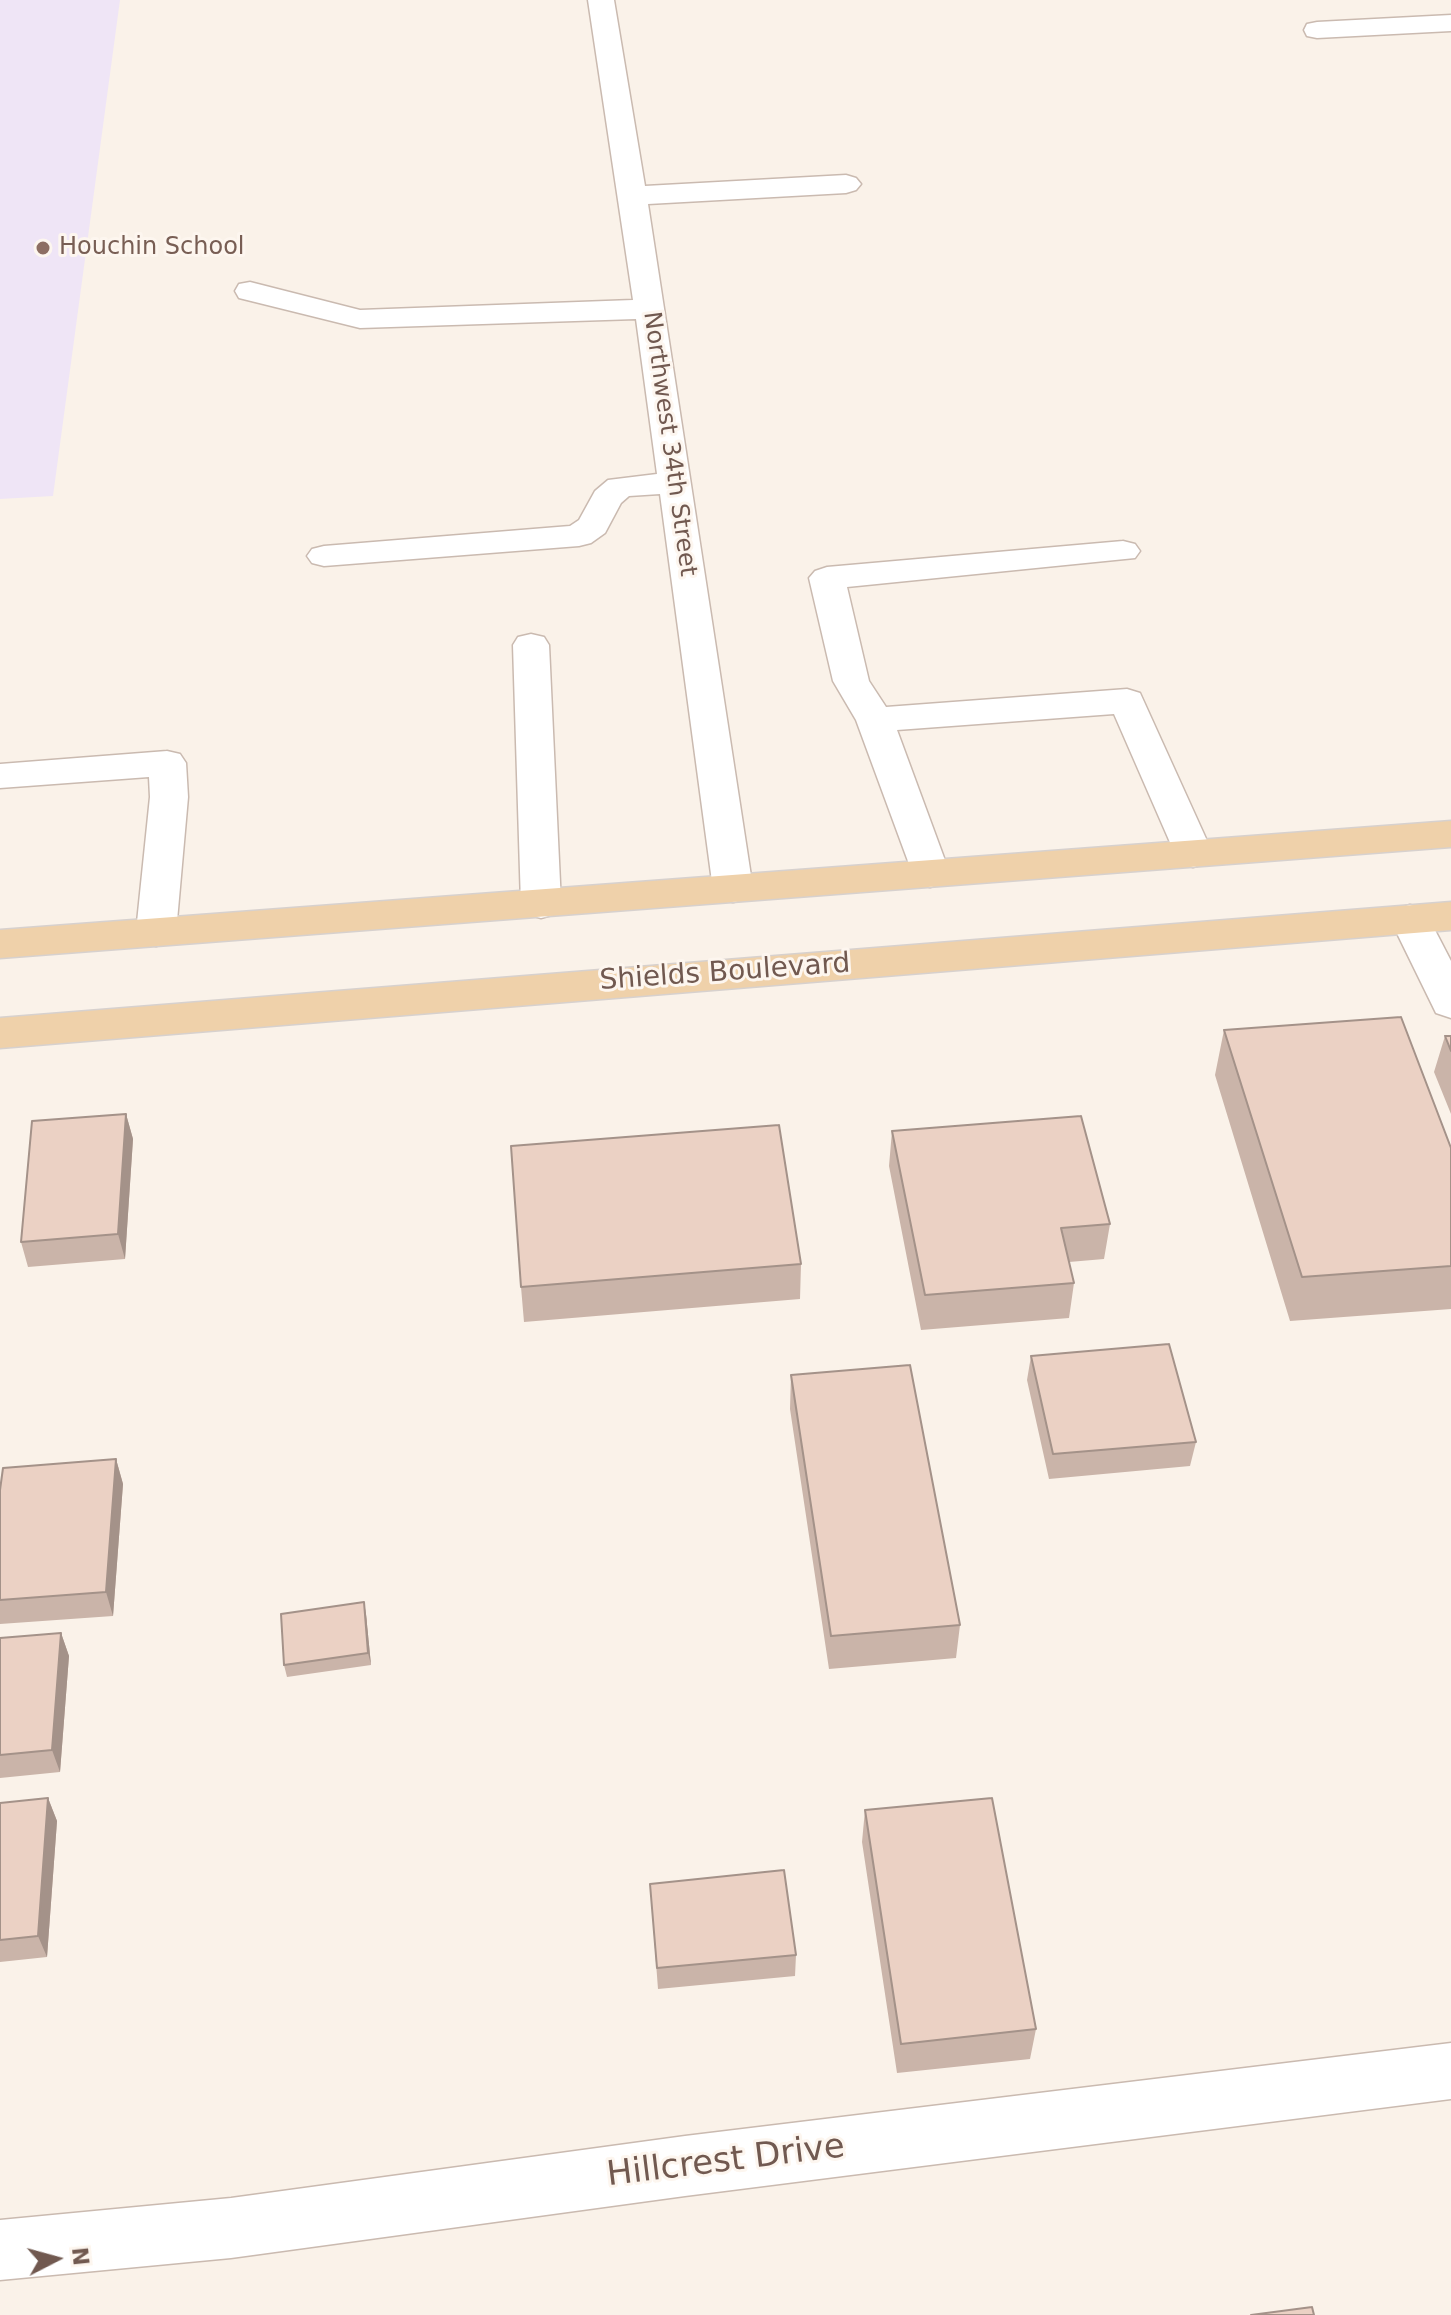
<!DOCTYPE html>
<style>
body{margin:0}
#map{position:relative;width:1451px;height:2315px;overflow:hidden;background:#faf2e9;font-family:"DejaVu Sans",sans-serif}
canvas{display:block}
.north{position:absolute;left:16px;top:2219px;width:80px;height:80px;-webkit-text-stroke:6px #fdf6ef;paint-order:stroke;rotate:84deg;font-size:22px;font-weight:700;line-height:32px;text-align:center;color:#715950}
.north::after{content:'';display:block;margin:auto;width:28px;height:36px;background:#715950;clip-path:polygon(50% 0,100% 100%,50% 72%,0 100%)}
</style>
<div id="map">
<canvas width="1451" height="2315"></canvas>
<div class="north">N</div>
</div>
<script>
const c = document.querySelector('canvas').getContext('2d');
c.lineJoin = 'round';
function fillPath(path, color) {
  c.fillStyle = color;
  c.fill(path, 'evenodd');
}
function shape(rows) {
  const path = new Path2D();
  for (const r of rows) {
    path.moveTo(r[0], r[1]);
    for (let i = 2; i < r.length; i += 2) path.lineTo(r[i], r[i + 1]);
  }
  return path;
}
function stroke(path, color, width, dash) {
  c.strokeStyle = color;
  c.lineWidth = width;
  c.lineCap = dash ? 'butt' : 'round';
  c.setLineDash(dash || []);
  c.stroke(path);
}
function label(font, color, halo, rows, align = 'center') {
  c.font = font + ' "DejaVu Sans",sans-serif';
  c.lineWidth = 6;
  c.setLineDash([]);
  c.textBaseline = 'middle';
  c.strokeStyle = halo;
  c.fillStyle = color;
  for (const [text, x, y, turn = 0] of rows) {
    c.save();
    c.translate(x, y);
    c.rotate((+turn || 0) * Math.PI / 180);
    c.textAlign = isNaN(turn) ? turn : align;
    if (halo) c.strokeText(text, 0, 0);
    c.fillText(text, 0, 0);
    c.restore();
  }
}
fillPath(shape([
 [0,0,120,0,53,496,0,499]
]), '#efe5f6');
const minor = shape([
 [588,0,614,0,645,186,846,175,856,178,861,184,856,190,846,193,648,204,753,889,747,899,733,902,719,899,713,889,660,494,629,496,621,503,605,533,591,543,579,546,324,566,312,563,307,556,312,549,324,546,570,526,579,520,595,491,608,480,657,474,636,319,360,328,239,298,235,291,239,284,250,282,360,310,633,300,588,0],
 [1451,15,1451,31,1317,38,1307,36,1304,30,1307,24,1317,22,1451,15],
 [1123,541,1135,544,1140,551,1135,558,847,587,869,681,886,707,1127,689,1140,693,1213,854,1207,863,1193,867,1179,863,1114,714,897,730,950,874,944,883,930,887,916,883,856,720,833,681,809,578,815,571,827,567,1123,541],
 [531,634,544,637,549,645,561,904,555,914,541,918,527,914,521,904,513,645,518,637,531,634],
 [167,751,180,754,186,763,188,797,176,932,170,942,156,946,142,942,136,932,150,797,149,777,0,788,0,764,167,751],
 [1410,905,1424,909,1451,961,1451,1018,1436,1013,1390,919,1396,909,1410,905],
 [1451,2043,1451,2099,685,2196,231,2258,0,2280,0,2220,231,2198,685,2136,1451,2043]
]);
const major = shape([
 [1451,821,1451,847,0,958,0,930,1451,821],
 [1451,902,1451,930,0,1048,0,1018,1451,902]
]);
stroke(minor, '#cabab0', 3);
stroke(major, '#d7d1ce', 3);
fillPath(minor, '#fff');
fillPath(major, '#efd1aa');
fillPath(shape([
 [1224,1030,1451,1148,1451,1309,1290,1321,1215,1075],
 [1445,1036,1451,1036,1451,1114,1434,1072],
 [126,1114,133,1139,125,1259,28,1267,21,1242],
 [892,1131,1110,1224,1104,1259,1069,1262,1074,1283,1069,1318,921,1330,889,1166],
 [801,1264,800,1299,524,1322,521,1287],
 [1031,1356,1196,1442,1190,1466,1049,1479,1027,1380],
 [791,1375,960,1625,956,1658,829,1669,790,1409],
 [116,1459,123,1484,113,1616,0,1624,0,1490],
 [366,1614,371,1665,287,1677,284,1665],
 [61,1633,69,1656,60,1772,0,1778,0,1638],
 [48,1798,57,1821,47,1957,0,1962,0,1803],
 [865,1810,1036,2029,1030,2059,897,2073,862,1842],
 [650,1884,796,1955,795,1976,658,1989]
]), '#cab4a9');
fillPath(shape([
 [126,1114,133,1139,125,1259,118,1234],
 [116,1459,123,1484,113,1616,106,1592],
 [364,1602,366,1614,371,1665,368,1653],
 [61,1633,69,1656,60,1772,52,1750],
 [48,1798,57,1821,47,1957,38,1936]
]), '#a49289');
const building = shape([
 [1401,1017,1451,1148,1451,1266,1302,1277,1224,1030,1401,1017],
 [1445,1036,1451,1036,1451,1051,1445,1036],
 [126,1114,118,1234,21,1242,32,1121,126,1114],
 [1081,1116,1110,1224,1061,1228,1074,1283,925,1295,892,1131,1081,1116],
 [779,1125,801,1264,521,1287,511,1146,779,1125],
 [1169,1344,1196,1442,1053,1454,1031,1356,1169,1344],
 [910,1365,960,1625,831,1636,791,1375,910,1365],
 [116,1459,106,1592,0,1600,0,1490,3,1468,116,1459],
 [364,1602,368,1653,284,1665,281,1614,364,1602],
 [61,1633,52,1750,0,1755,0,1638,61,1633],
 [48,1798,38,1936,0,1940,0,1803,48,1798],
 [992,1798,1036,2029,901,2044,865,1810,992,1798],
 [784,1870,796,1955,657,1968,650,1884,784,1870],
 [1312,2307,1314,2315,1251,2315,1312,2307]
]);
fillPath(building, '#ebd1c4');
stroke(building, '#a49289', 2);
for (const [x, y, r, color] of [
 [43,248,8,"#8d6e63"]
]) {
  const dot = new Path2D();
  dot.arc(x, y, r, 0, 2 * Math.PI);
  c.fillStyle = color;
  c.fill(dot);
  stroke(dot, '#fdf6ef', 3);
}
label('24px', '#785e54', '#fdf6ef', [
 ["Houchin School",59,248]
], 'left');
label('24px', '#715950', '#fdf6ef', [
 ["Northwest 34th Street",669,444,82]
]);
label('28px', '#715950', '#fdf6ef', [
 ["Shields Boulevard",725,973,-4]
]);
label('34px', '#715950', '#fdf6ef', [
 ["Hillcrest Drive",726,2162,-7]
]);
</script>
